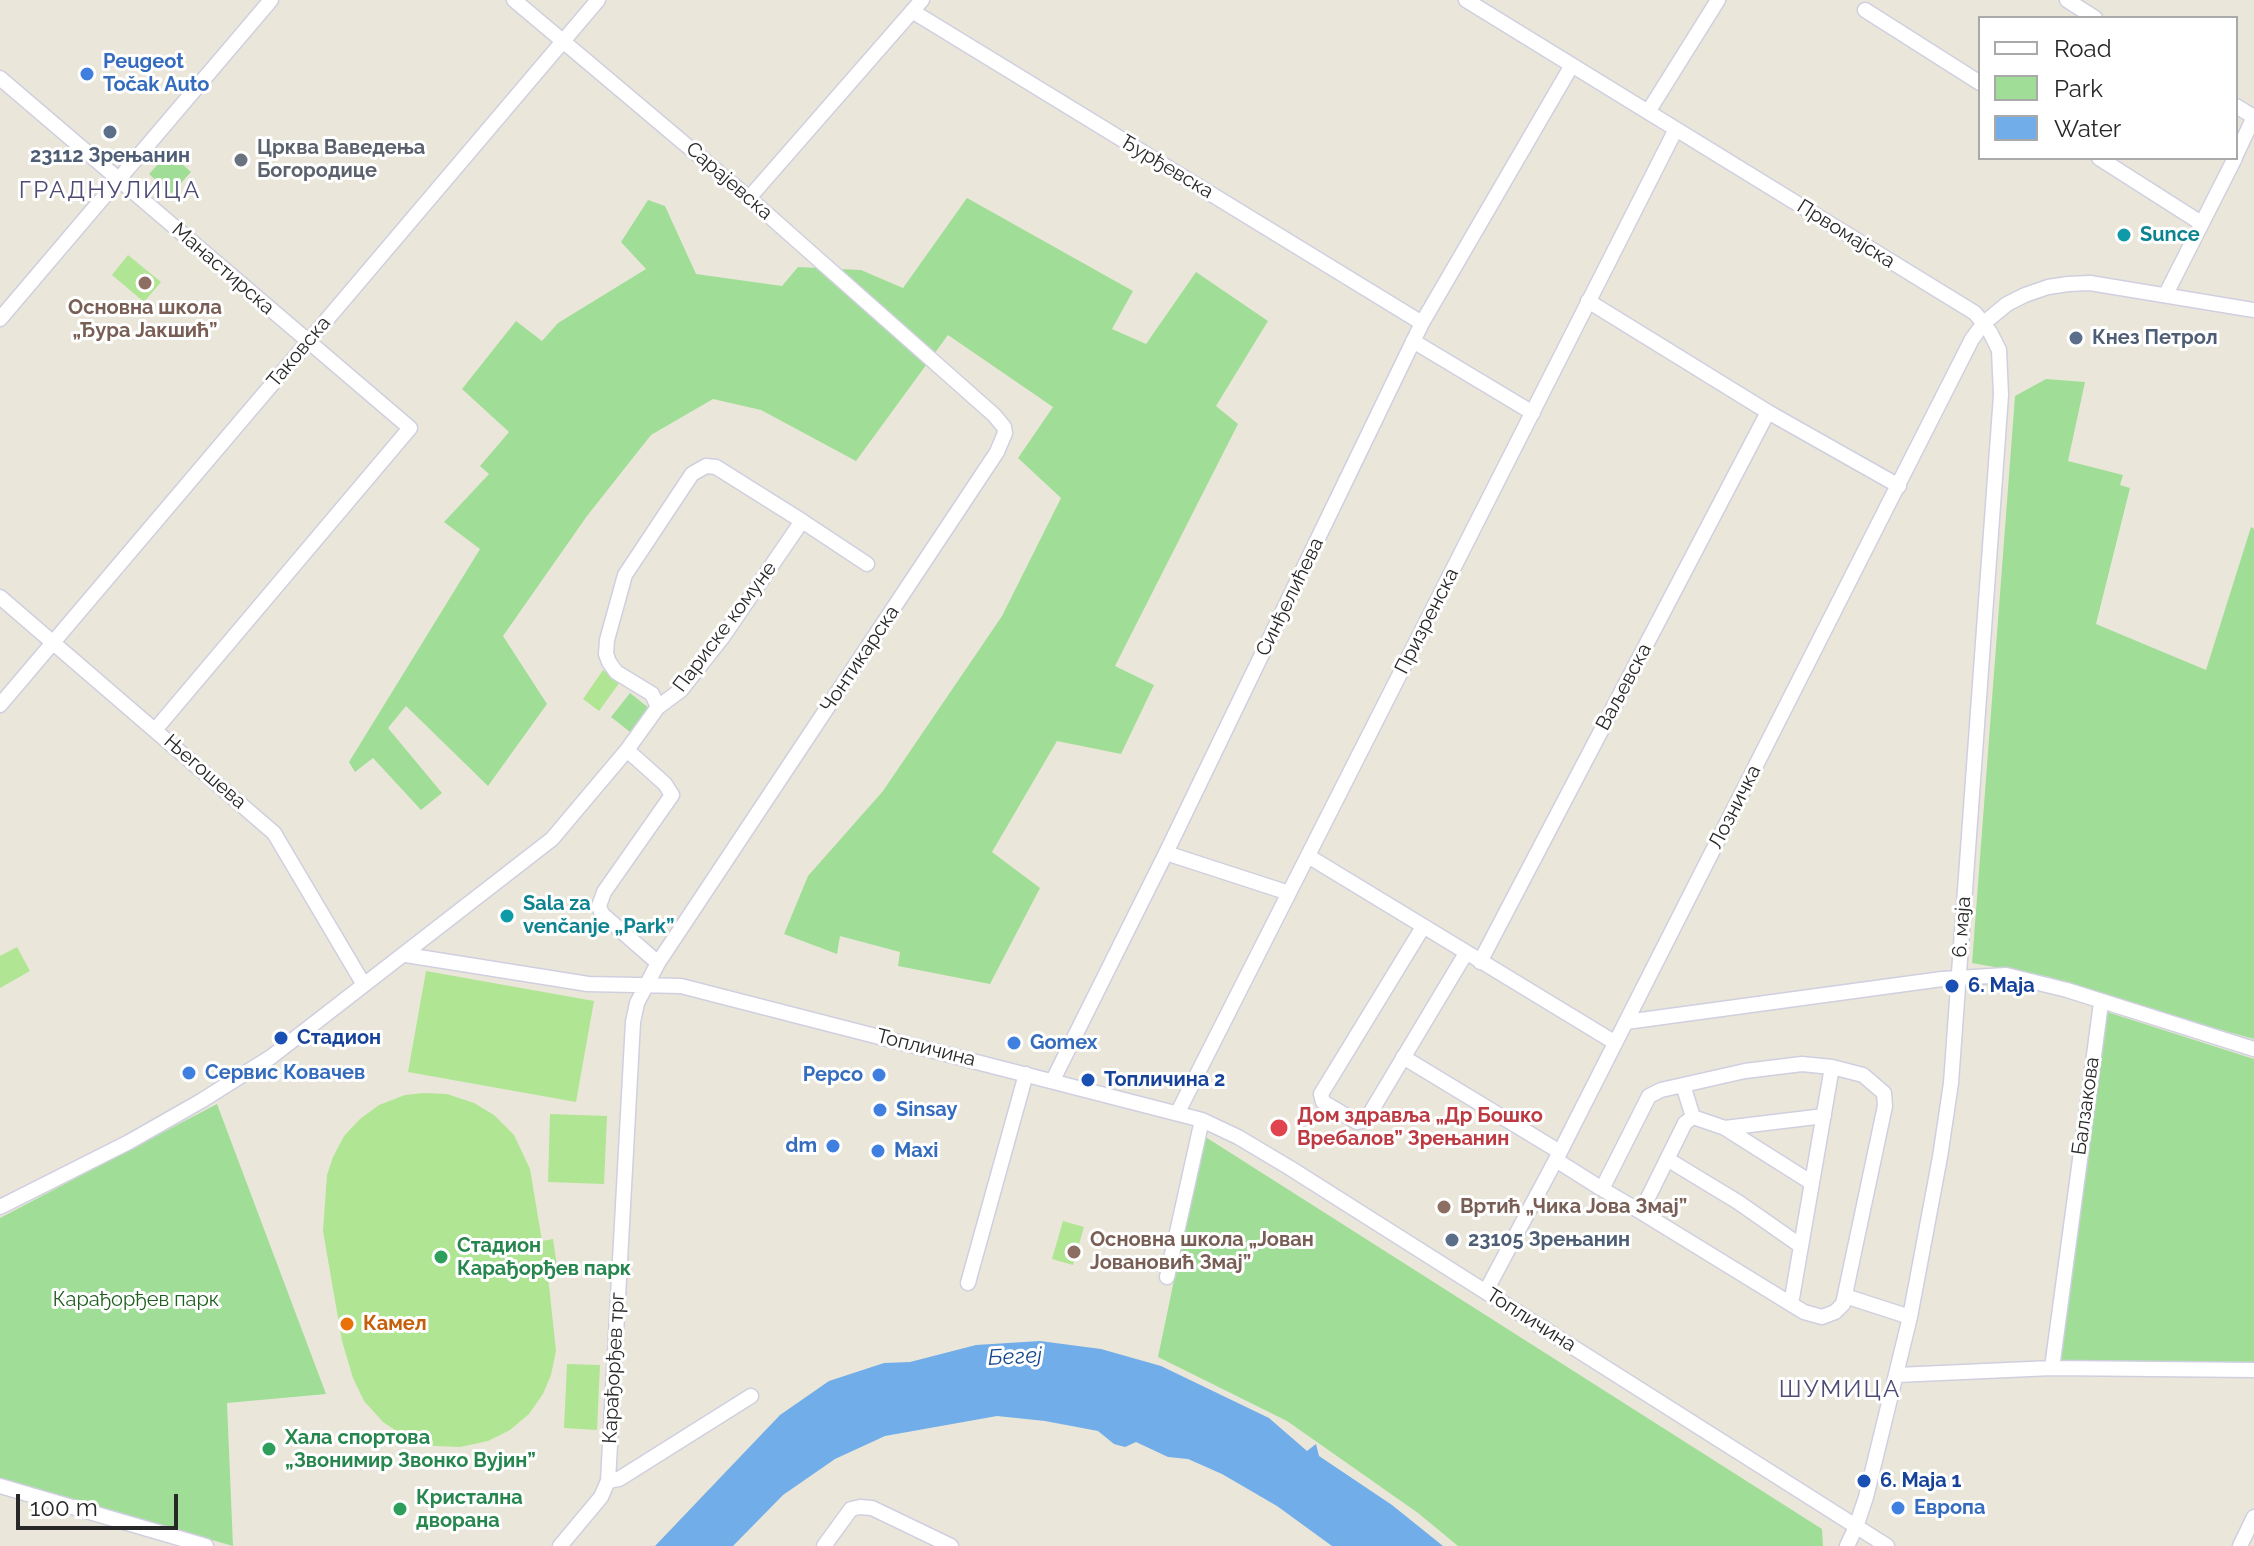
<!DOCTYPE html>
<meta charset="utf-8">
<style>
body{margin:0}
#map{position:relative;width:2254px;height:1546px;overflow:hidden;background:#eae7da;font-family:Raleway,sans-serif}
canvas{display:block}
.legend{position:absolute;left:1978px;top:16px;width:260px;height:144px;box-sizing:border-box;background:#fff;border:2px solid #a9a9a9;margin:0;padding:10px 14px;list-style:none;font-size:24px;color:#282828}
.legend li{display:flex;align-items:center;gap:16px;height:40px}
.legend b{width:40px;border:2px solid #a9a9a9}
.scale{position:absolute;left:16px;top:1494px;width:162px;height:36px;box-sizing:border-box;border:4px solid #282828;border-top:0;padding-left:10px;font-size:24px;line-height:28px;white-space:nowrap;color:#282828;-webkit-text-stroke:6px #fff;paint-order:stroke}
</style>
<div id="map">
<canvas width="2254" height="1546"></canvas>
<ul class="legend">
<li><b style="height:10px;background:#fff"></b>Road</li>
<li><b style="height:22px;background:#a0de98"></b>Park</li>
<li><b style="height:22px;background:#71ade8"></b>Water</li>
</ul>
<div class="scale">100 m</div>
</div>
<script>
const c = document.querySelector('canvas').getContext('2d');
c.lineJoin = 'round';
function fillPath(path, color) {
  c.fillStyle = color;
  c.fill(path, 'evenodd');
}
function shape(rows) {
  const path = new Path2D();
  for (const r of rows) {
    path.moveTo(r[0], r[1]);
    for (let i = 2; i < r.length; i += 2) path.lineTo(r[i], r[i + 1]);
  }
  return path;
}
function stroke(path, color, width, dash) {
  c.strokeStyle = color;
  c.lineWidth = width;
  c.lineCap = dash ? 'butt' : 'round';
  c.setLineDash(dash || []);
  c.stroke(path);
}
function label(font, color, halo, rows, align = 'center') {
  c.font = font + ' Raleway,sans-serif';
  c.lineWidth = 6;
  c.setLineDash([]);
  c.textBaseline = 'middle';
  c.strokeStyle = halo;
  c.fillStyle = color;
  for (const [text, x, y, turn = 0] of rows) {
    c.save();
    c.translate(x, y);
    c.rotate((+turn || 0) * Math.PI / 180);
    c.textAlign = isNaN(turn) ? turn : align;
    if (halo) c.strokeText(text, 0, 0);
    c.fillText(text, 0, 0);
    c.restore();
  }
}
fillPath(shape([
 [169,152,191,172,171,194,149,174],
 [967,198,1133,291,1112,329,1146,344,1196,272,1268,321,1216,406,1238,424,1115,666,1154,685,1121,754,1057,741,992,852,1040,888,990,984,898,966,900,952,840,936,837,954,784,934,808,876,883,791,1002,616,1061,498,1018,458,1053,407,948,335,856,461,761,410,713,399,651,435,587,516,503,636,547,704,488,786,406,706,388,728,442,793,421,810,373,758,355,772,349,762,480,549,444,522,489,474,480,466,509,432,462,389,516,321,542,341,558,323,646,269,621,242,648,200,665,206,696,274,782,286,798,267,861,270,903,288],
 [2046,379,2085,382,2068,461,2123,475,2120,485,2130,488,2096,624,2206,670,2251,527,2254,529,2254,1039,2094,995,2050,977,1972,963,2015,396],
 [630,693,649,708,630,732,611,717],
 [2104,1011,2254,1059,2254,1369,2066,1364,2058,1355],
 [217,1104,326,1394,227,1403,233,1546,0,1479,0,1218],
 [1204,1136,1822,1529,1823,1546,1458,1546,1418,1513,1287,1421,1158,1357]
]), '#a0de98');
fillPath(shape([
 [128,255,161,282,144,302,112,275],
 [603,670,620,682,599,711,583,699],
 [17,947,30,971,0,988,0,956],
 [426,971,594,1001,576,1102,408,1072],
 [424,1093,447,1094,474,1103,494,1115,514,1135,530,1169,542,1241,553,1239,558,1273,548,1276,556,1351,551,1375,543,1394,529,1414,510,1430,488,1441,460,1447,435,1446,407,1438,383,1422,364,1401,353,1378,342,1341,323,1231,327,1175,333,1157,344,1136,360,1119,379,1105,405,1095],
 [550,1114,607,1116,604,1184,548,1182],
 [1063,1221,1084,1227,1073,1265,1052,1259],
 [567,1364,600,1365,597,1430,564,1428]
]), '#b0e594');
fillPath(shape([
 [1040,1341,1101,1349,1161,1366,1269,1418,1307,1451,1316,1444,1319,1456,1392,1505,1443,1546,1332,1546,1277,1506,1222,1474,1188,1459,1168,1457,1136,1442,1125,1447,1114,1444,1098,1431,1045,1421,997,1416,885,1436,835,1459,783,1495,733,1546,655,1546,780,1415,829,1381,884,1363,910,1362,976,1345]
]), '#71ade8');
const minor = shape([
 [514,0,749,198,994,415,1004,427,1005,433,997,452,658,963,637,1003,633,1022,608,1481,601,1497,560,1546],
 [1466,0,1975,313,1990,332,1999,350,2001,395,1951,1083,1940,1157,1910,1317,1866,1497,1856,1527,1847,1546],
 [2067,0,2095,18],
 [1865,10,1980,83],
 [912,11,1422,323],
 [0,78,410,428,155,730],
 [2236,106,2254,117],
 [1648,112,1718,0],
 [2236,155,2254,117],
 [2099,158,2201,223],
 [749,198,922,0],
 [2166,294,2235,158],
 [1588,301,1768,412,1899,486],
 [0,319,271,0],
 [1413,341,1533,413],
 [802,521,867,564],
 [0,597,274,833,364,985],
 [0,705,598,0],
 [627,750,665,784,672,795,604,892,599,906,602,914,658,963],
 [1166,853,1289,893],
 [1308,856,1614,1042],
 [1423,927,1321,1094,1323,1102,1357,1122,1366,1120,1466,953],
 [406,955,588,984,681,986,1202,1120,1238,1137,1290,1168,1887,1546],
 [1480,962,1768,412],
 [1626,1022,1942,979,2006,975,2067,990,2254,1049],
 [1403,1057,1560,1152],
 [1053,1080,1166,853,1422,323,1572,65],
 [1683,1085,1693,1117],
 [1178,1112,1676,129],
 [1725,1128,1824,1116],
 [1667,1159,1738,1202,1801,1246],
 [1556,1160,1602,1189,1641,1212,1804,1312,1822,1317,1835,1312,1843,1304,1885,1106,1884,1093,1863,1075,1832,1067,1802,1064,1745,1071,1661,1090,1649,1096,1602,1189],
 [0,1207,129,1142,201,1101,271,1057,552,839,627,750,658,707,681,690,722,638,802,521,716,467,706,466,692,474,625,575,607,640,606,654,609,662,616,672,652,694,658,707],
 [1641,1212,1685,1123,1693,1117,1725,1128,1812,1183],
 [1167,1277,1202,1120],
 [968,1283,1026,1074],
 [1486,1291,1560,1152,1972,339,1984,323,2007,304,2025,295,2048,287,2068,284,2090,283,2254,310],
 [1845,1296,1910,1317],
 [1791,1304,1832,1067],
 [2052,1368,2101,1003],
 [1897,1375,2052,1368,2254,1370],
 [608,1481,619,1479,751,1396],
 [0,1486,206,1546],
 [824,1546,851,1509,860,1507,872,1508,951,1546],
 [2240,1546,2254,1517]
]);
stroke(minor, '#d0cfe0', 17);
stroke(minor, '#fff', 14);
for (const [x, y, r, color] of [
 [87,74,8,"#3f7fe0"],
 [110,132,8,"#5c6f8a"],
 [241,160,8,"#6b7280"],
 [2124,235,8,"#0f9aa8"],
 [145,283,8,"#8d6e63"],
 [2076,338,8,"#5c6f8a"],
 [507,916,8,"#0f9aa8"],
 [1952,986,8,"#1a4fb4"],
 [281,1038,8,"#1a4fb4"],
 [1014,1043,8,"#3f7fe0"],
 [189,1073,8,"#3f7fe0"],
 [879,1075,8,"#3f7fe0"],
 [1088,1080,8,"#1a4fb4"],
 [880,1110,8,"#3f7fe0"],
 [1279,1128,10,"#e0444e"],
 [833,1146,8,"#3f7fe0"],
 [878,1151,8,"#3f7fe0"],
 [1444,1207,8,"#8d6e63"],
 [1452,1240,8,"#5c6f8a"],
 [1074,1252,8,"#8d6e63"],
 [441,1257,8,"#2e9e5b"],
 [347,1324,8,"#e8710a"],
 [269,1449,8,"#2e9e5b"],
 [1864,1481,8,"#1a4fb4"],
 [1898,1508,8,"#3f7fe0"],
 [400,1509,8,"#2e9e5b"]
]) {
  const dot = new Path2D();
  dot.arc(x, y, r, 0, 2 * Math.PI);
  c.fillStyle = color;
  c.fill(dot);
  stroke(dot, '#fff', 3);
}
label('bold 20px', '#366cbe', '#fff', [
 ["Peugeot",103,62],
 ["Točak Auto",103,85],
 ["Gomex",1030,1043],
 ["Сервис Ковачев",205,1073],
 ["Pepco",863,1075,"right"],
 ["Sinsay",896,1110],
 ["dm",817,1146,"right"],
 ["Maxi",894,1151],
 ["Европа",1914,1508]
], 'left');
label('bold 20px', '#5b616d', '#fff', [
 ["Црква Ваведења",257,148],
 ["Богородице",257,171]
], 'left');
label('bold 20px', '#4e5e75', '#fff', [
 ["23112 Зрењанин",110,156,"center"],
 ["Кнез Петрол",2092,338],
 ["23105 Зрењанин",1468,1240]
], 'left');
label('20px', '#282828', '#fff', [
 ["Ђурђевска",1167,167,31],
 ["Сарајевска",729,181,41],
 ["Првомајска",1846,234,32],
 ["Манастирска",223,269,41],
 ["Таковска",299,352,-50],
 ["Синђелићева",1290,597,-64],
 ["Призренска",1427,621,-63],
 ["Париске комуне",725,627,-53],
 ["Чонтикарска",860,659,-56],
 ["Ваљевска",1624,687,-62],
 ["Његошева",205,772,41],
 ["Лозничка",1735,807,-63],
 ["6. маја",1962,927,-86],
 ["Топличина",926,1048,14],
 ["Балзакова",2086,1106,-82],
 ["Топличина",1531,1320,32],
 ["Карађорђев трг",614,1368,-87]
]);
label('bold 20px', '#0d838f', '#fff', [
 ["Sunce",2140,235],
 ["Sala za",523,904],
 ["venčanje „Park”",523,927]
], 'left');
label('bold 20px', '#785e54', '#fff', [
 ["Основна школа",145,308,"center"],
 ["„Ђура Јакшић”",145,331,"center"],
 ["Вртић „Чика Јова Змај”",1460,1207],
 ["Основна школа „Јован",1090,1240],
 ["Јовановић Змај”",1090,1263]
], 'left');
label('bold 20px', '#164399', '#fff', [
 ["6. Маја",1968,986],
 ["Стадион",297,1038],
 ["Топличина 2",1104,1080],
 ["6. Маја 1",1880,1481]
], 'left');
label('bold 20px', '#be3a42', '#fff', [
 ["Дом здравља „Др Бошко",1297,1116],
 ["Вребалов” Зрењанин",1297,1139]
], 'left');
label('bold 20px', '#27864d', '#fff', [
 ["Стадион",457,1246],
 ["Карађорђев парк",457,1269],
 ["Хала спортова",285,1438],
 ["„Звонимир Звонко Вујин”",285,1461],
 ["Кристална",416,1498],
 ["дворана",416,1521]
], 'left');
label('20px', '#1d601e', '#fff', [
 ["Карађорђев парк",136,1300]
]);
label('bold 20px', '#c56008', '#fff', [
 ["Камел",363,1324]
], 'left');
label('italic 22px', '#144990', '#fff', [
 ["Бегеј",1015,1357,-3]
]);
c.letterSpacing = '2px';
label('24px', '#4d4b76', '#fff', [
 ["ГРАДНУЛИЦА",110,191],
 ["ШУМИЦА",1840,1390]
]);
c.letterSpacing = '0px';
</script>
